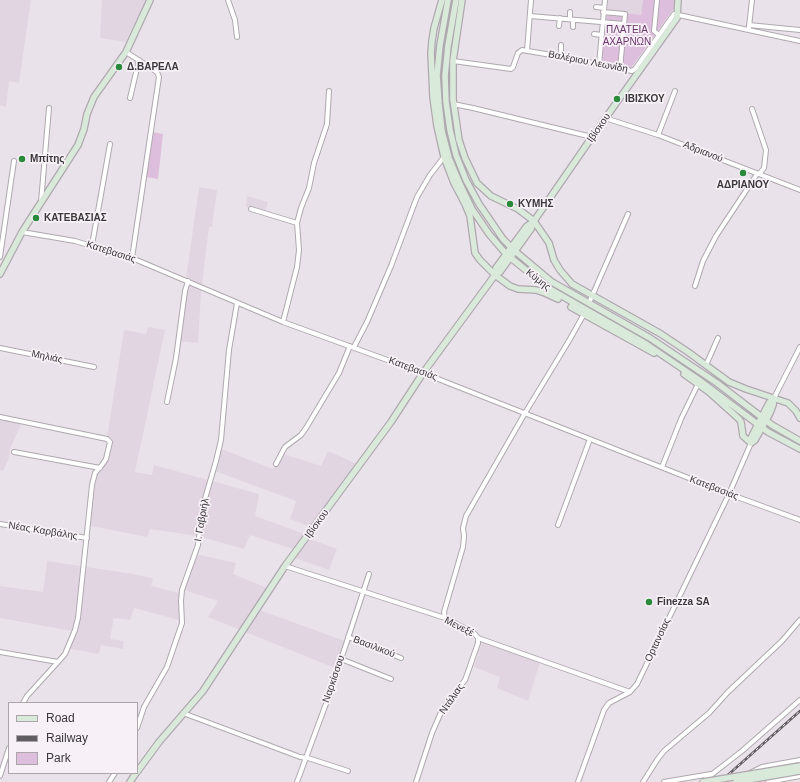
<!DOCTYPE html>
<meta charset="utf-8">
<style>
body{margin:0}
#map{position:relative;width:800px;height:782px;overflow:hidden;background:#eae2ea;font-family:Helvetica,sans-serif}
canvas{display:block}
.legend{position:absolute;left:8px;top:702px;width:130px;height:72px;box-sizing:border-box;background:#f7f0f7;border:1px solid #aca6ac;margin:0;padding:5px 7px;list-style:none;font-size:12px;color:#3b383b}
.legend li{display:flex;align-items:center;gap:8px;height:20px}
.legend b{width:20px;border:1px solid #aca6ac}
</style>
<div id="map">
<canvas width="800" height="782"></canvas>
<ul class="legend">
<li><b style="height:5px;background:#d9e9da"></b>Road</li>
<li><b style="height:5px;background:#605c60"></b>Railway</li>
<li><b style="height:11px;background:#ddbedc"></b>Park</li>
</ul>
</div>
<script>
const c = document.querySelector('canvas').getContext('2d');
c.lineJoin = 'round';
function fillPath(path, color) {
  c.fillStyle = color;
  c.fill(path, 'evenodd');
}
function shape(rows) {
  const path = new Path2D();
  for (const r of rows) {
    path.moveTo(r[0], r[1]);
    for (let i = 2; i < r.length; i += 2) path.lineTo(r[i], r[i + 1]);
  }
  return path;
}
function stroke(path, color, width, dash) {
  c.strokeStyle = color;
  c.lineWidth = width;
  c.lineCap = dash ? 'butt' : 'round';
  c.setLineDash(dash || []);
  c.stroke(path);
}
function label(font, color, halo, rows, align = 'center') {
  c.font = font + ' Helvetica,sans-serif';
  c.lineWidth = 3.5;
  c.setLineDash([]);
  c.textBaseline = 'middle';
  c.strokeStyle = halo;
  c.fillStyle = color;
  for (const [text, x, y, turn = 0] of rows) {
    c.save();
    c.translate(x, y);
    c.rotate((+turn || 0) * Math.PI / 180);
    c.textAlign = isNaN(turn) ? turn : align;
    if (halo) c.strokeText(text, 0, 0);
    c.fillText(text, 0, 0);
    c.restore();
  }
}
fillPath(shape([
 [0,0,31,0,19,83,9,81,6,107,0,105],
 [102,0,147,0,125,42,100,38],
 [608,0,643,0,641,15,607,11],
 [199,187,217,190,212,227,209,227,201,294,198,343,178,341,185,291,190,280,186,278],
 [247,196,268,202,265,212,246,207],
 [148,327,165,330,135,472,152,475,154,465,259,494,255,516,305,534,304,537,337,549,329,570,289,556,293,549,250,535,244,549,197,536,150,529,147,537,91,526,93,488,96,473,105,466,111,442,107,437,124,330,146,334],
 [0,415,23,420,10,449,9,458,3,471,0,470],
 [219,448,273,469,280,453,321,466,328,451,357,464,311,527,290,519,296,501,215,471],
 [196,554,236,563,233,574,267,588,254,608,345,641,335,668,208,617,218,601,184,590],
 [47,561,133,574,153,578,151,586,183,594,182,600,184,612,183,621,134,608,130,620,114,618,110,639,124,641,123,649,101,645,99,654,66,648,72,631,0,618,0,586,43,592],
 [482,641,540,662,528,701,497,688,500,677,474,667]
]), '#e2d5e2');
fillPath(shape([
 [451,0,452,0,445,46,442,88,447,131,454,156,465,182,462,183,451,157,445,131,440,75,443,46],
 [643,0,675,0,674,8,631,68,602,61,607,11,641,15],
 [152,132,163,134,158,179,146,177],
 [571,297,649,340,703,376,701,378,647,342,570,299]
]), '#ddbedc');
const street = shape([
 [228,0,235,20,237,37],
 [657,0,654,31,659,35],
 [596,7,604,8],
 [603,12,625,14,620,69],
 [530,16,624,24],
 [570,19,570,12],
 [749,25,800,30],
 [559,26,560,18],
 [573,27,573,20],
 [749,27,752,0],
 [594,34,602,35],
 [527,51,531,0],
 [126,52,157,72,159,77,132,258],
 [561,57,561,45],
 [453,61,511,69,513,67,518,53,522,50,563,57,632,71,635,69,674,14,800,41],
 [599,64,605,0],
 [130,98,139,60],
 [453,104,473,108,592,137],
 [605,118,658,135,800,190],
 [658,135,675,91],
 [41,202,49,108],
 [251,209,297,223],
 [22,232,75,241,132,258,283,322,423,373,729,494,800,520],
 [92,245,110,144],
 [0,257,14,161],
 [695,286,703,261,716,236,757,174,760,173,764,168,766,150,752,109],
 [589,303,628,214],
 [283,322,297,267,299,250,297,223,301,208,309,188,314,163,327,124,329,91],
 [354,347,367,322,391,266,417,197,430,175,444,157],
 [0,348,94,367],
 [706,365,718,338],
 [774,398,800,347],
 [167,402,176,358,185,291,188,281],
 [0,417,107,439,110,442,106,459,102,465,95,473,92,485,78,618,75,630,65,654,58,662,27,696,23,703],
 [14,452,100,468],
 [276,464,285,447,301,435,306,428,339,373,350,346],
 [662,467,681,419,698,384],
 [0,524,87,538],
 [558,525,590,439],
 [285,566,445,618,474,633,478,638,630,692],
 [445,618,444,612,463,547,464,536,463,528,466,516,525,413,570,339,584,314],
 [348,637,401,658],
 [0,652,58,662],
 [341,659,391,679],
 [183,713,300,757,308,758,348,771],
 [137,728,144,707,167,667,182,623,181,601,182,590,198,545,204,502,216,461,221,440,229,350,237,303],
 [750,773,762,767,800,760],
 [0,776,9,748],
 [109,782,115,773],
 [297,782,330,693,369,574],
 [416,782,432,733,442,710,465,680,469,669,478,643,478,638],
 [578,782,604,710,609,703,630,692,637,684,729,494,751,443],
 [643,782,657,760,664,751,709,713,728,692,782,641,800,620],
 [664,782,711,774],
 [702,782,742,751,800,700],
 [768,782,800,776]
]);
const secondary = shape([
 [442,0,434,28,432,41,431,53,433,97,437,126,444,157,454,183,465,204,470,216,475,253,480,260,495,275,510,286,518,289,536,290,545,293,558,299],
 [448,0,440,45,437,75,439,104,442,131,449,158,460,184,472,209,489,234,506,254,548,288,646,344,699,380,768,432,800,449],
 [456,0,448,46,445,76,446,102,450,130,456,155,466,180,479,204,503,239,515,251,552,282,650,338,717,383,772,425,800,441],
 [462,0,453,61,453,99,459,140,465,158,477,183,491,196,518,209,534,221,549,243,554,260,560,270,572,284,661,334,688,352,729,382,746,389,788,403,796,411,800,418],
 [0,274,22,232,78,145,84,129,87,114,94,97,126,52,150,0],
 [495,275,496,268,527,226,533,222],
 [571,307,654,353],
 [684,374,709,392,739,419,741,422,743,436,751,443],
 [751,443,755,440,770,413,773,405,774,398],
 [751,443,751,438,758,424,769,403,774,398],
 [137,772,159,742,203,691,285,566,391,422,423,373,495,275,500,272,531,229,534,221,592,137,677,18,678,0],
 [130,782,136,773]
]);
stroke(street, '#afa8af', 6);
stroke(secondary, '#afa8af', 8);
stroke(street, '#fff', 4);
stroke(secondary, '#d9e9da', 5.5);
const rail = shape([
 [720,782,800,711]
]);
stroke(rail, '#605c60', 2.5);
stroke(rail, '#f7f0f7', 1, [3]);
const secondaryBridge = shape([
 [703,782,800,766],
 [736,782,800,771]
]);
stroke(secondaryBridge, '#afa8af', 8, []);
stroke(secondaryBridge, '#d9e9da', 5.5);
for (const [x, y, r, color] of [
 [119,67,4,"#2a8a3c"],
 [617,99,4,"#2a8a3c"],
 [22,159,4,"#2a8a3c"],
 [743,173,4,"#2a8a3c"],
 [510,204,4,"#2a8a3c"],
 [36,218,4,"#2a8a3c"],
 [649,602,4,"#2a8a3c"]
]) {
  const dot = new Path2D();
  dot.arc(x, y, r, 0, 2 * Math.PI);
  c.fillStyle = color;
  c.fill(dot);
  stroke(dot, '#f7f0f7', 1.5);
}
label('10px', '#6b346b', '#f7f0f7', [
 ["ΠΛΑΤΕΙΑ",627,30],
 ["ΑΧΑΡΝΩΝ",627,42]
]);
label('10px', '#3b383b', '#f7f0f7', [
 ["Βαλέριου Λεωνίδη",588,62,11],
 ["Ιβίσκου",599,128,-55],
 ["Αδριανού",703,152,22],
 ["Κατεβασιάς",111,252,18],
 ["Κύμης",538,280,38],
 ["Μηλιάς",47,357,12],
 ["Κατεβασιάς",413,369,20],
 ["Κατεβασιάς",714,488,21],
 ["Ι. Γαβριήλ",202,520,-80],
 ["Ιβίσκου",317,524,-54],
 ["Νέας Καρβάλης",43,531,9],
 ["Μενεξέ",459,627,27],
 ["Ορτανσίας",658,640,-65],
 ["Βασιλικού",374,647,21],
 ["Ναρκίσσου",334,679,-71],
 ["Ντάλιας",452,699,-55]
]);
label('bold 10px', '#3b383b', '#f7f0f7', [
 ["Δ.ΒΑΡΕΛΑ",127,67],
 ["ΙΒΙΣΚΟΥ",625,99],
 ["Μπίτης",30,159],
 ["ΑΔΡΙΑΝΟΥ",743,185,"center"],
 ["ΚΥΜΗΣ",518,204],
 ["ΚΑΤΕΒΑΣΙΑΣ",44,218],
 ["Finezza SA",657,602]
], 'left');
</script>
